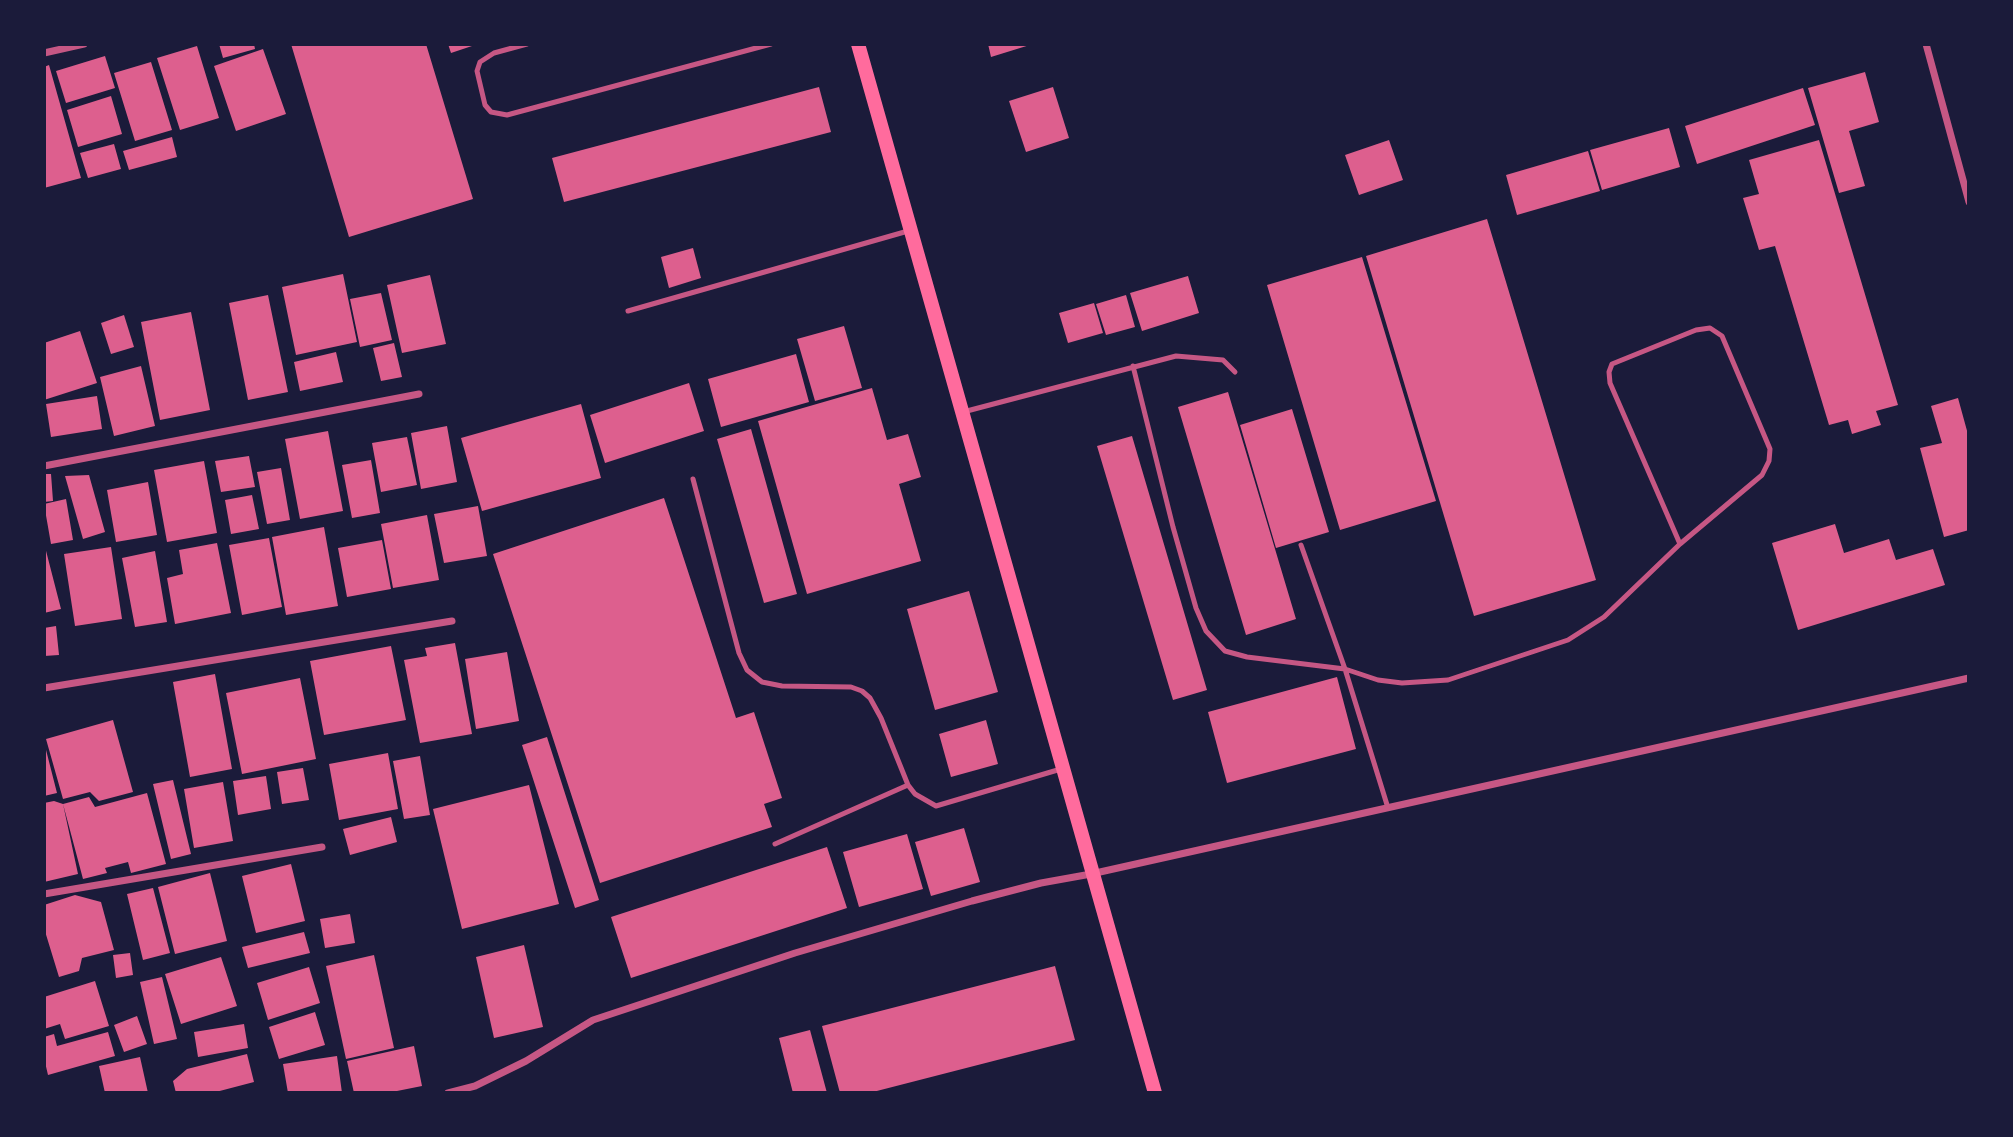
<!DOCTYPE html>
<style>
body{margin:0}
#map{position:relative;width:2013px;height:1137px;overflow:hidden;background:#1b1b3a;font-family:"IBM Plex Sans",sans-serif}
canvas{display:block}
.frame{position:absolute;inset:0;border:46px solid #1b1b3a;pointer-events:none}
</style>
<div id="map">
<canvas width="2013" height="1137"></canvas>
<div class="frame"></div>
</div>
<script>
const c = document.querySelector('canvas').getContext('2d');
c.lineJoin = 'round';
function fillPath(path, color) {
  c.fillStyle = color;
  c.fill(path, 'evenodd');
}
function shape(rows) {
  const path = new Path2D();
  for (const r of rows) {
    path.moveTo(r[0], r[1]);
    for (let i = 2; i < r.length; i += 2) path.lineTo(r[i], r[i + 1]);
  }
  return path;
}
function stroke(path, color, width, dash) {
  c.strokeStyle = color;
  c.lineWidth = width;
  c.lineCap = dash ? 'butt' : 'round';
  c.setLineDash(dash || []);
  c.stroke(path);
}
fillPath(shape([
 [219,44,254,44,255,49,223,58],
 [291,44,426,44,473,199,349,237],
 [448,44,478,44,451,53],
 [988,44,1033,44,991,57],
 [197,46,219,118,180,130,157,58],
 [263,49,286,114,236,131,214,66],
 [105,56,115,88,66,103,56,71],
 [151,62,172,130,135,141,114,73],
 [49,65,81,178,44,188,44,67],
 [1865,72,1879,122,1849,131,1865,186,1839,193,1808,88],
 [819,87,831,132,564,202,552,158],
 [1053,87,1069,138,1026,152,1009,101],
 [1803,88,1815,125,1697,164,1685,126],
 [111,96,122,134,78,147,67,110],
 [1669,128,1680,167,1602,190,1590,150],
 [172,137,177,157,129,170,123,151],
 [1389,140,1403,180,1359,195,1345,155],
 [1819,140,1898,405,1876,411,1881,425,1852,434,1848,420,1829,425,1775,246,1759,250,1743,198,1759,194,1749,160],
 [114,144,121,169,88,178,80,153],
 [1588,151,1600,191,1517,215,1506,175],
 [1487,219,1596,580,1474,616,1366,256],
 [693,248,701,278,669,288,661,257],
 [1362,257,1436,501,1340,530,1267,285],
 [343,274,357,342,296,355,282,287],
 [430,275,446,344,402,353,387,285],
 [1188,276,1199,313,1142,331,1130,293],
 [381,293,392,340,360,347,350,299],
 [268,295,288,392,248,400,229,303],
 [1126,295,1135,327,1106,335,1096,304],
 [1094,303,1103,333,1068,343,1059,313],
 [191,312,210,410,160,420,141,322],
 [124,315,134,347,111,354,101,323],
 [844,326,862,388,815,401,797,339],
 [80,331,97,383,44,400,44,343],
 [394,343,402,377,381,381,373,348],
 [336,352,343,382,300,391,294,362],
 [796,354,809,402,721,427,708,379],
 [141,366,155,426,114,436,100,377],
 [689,383,704,431,605,463,590,415],
 [872,388,887,440,908,434,921,477,899,484,921,561,807,594,758,421],
 [1228,392,1296,619,1246,635,1178,407],
 [97,396,102,429,51,437,46,404],
 [1958,398,1969,438,1969,530,1944,537,1920,448,1942,443,1931,406],
 [581,404,601,478,482,511,461,438],
 [1292,409,1329,532,1276,548,1240,425],
 [447,426,457,482,421,489,411,433],
 [751,429,797,594,764,603,717,439],
 [328,431,343,511,300,519,285,439],
 [1132,436,1207,690,1173,700,1097,446],
 [407,437,417,485,381,492,372,443],
 [249,456,255,487,221,492,215,461],
 [371,460,380,513,352,518,342,465],
 [204,461,217,533,167,542,154,470],
 [281,468,290,520,267,524,257,472],
 [44,474,51,474,53,501,44,502],
 [89,475,105,532,83,539,65,476],
 [148,482,157,535,116,542,107,490],
 [252,495,259,529,231,534,225,500],
 [664,498,736,718,754,712,782,798,764,804,772,827,600,883,493,554],
 [66,499,73,540,51,544,44,504],
 [478,506,487,556,444,563,434,514],
 [427,515,439,580,393,588,381,524],
 [1835,524,1844,553,1889,539,1896,560,1933,549,1945,585,1798,630,1772,543],
 [324,527,338,606,286,615,272,537],
 [269,538,282,607,242,615,229,545],
 [382,540,391,589,347,597,338,548],
 [44,543,61,609,44,613],
 [217,543,231,613,175,624,167,578,183,574,179,550],
 [111,547,122,619,75,626,64,554],
 [155,551,167,622,135,627,122,558],
 [969,591,998,692,935,710,907,609],
 [56,626,59,655,44,656,44,628],
 [455,643,472,734,420,743,404,660,427,656,425,648],
 [391,646,406,720,324,735,310,661],
 [507,652,519,721,476,729,465,659],
 [215,674,232,769,190,777,173,682],
 [1337,677,1356,749,1227,783,1208,712],
 [300,678,316,759,242,774,226,693],
 [113,720,133,792,99,801,90,792,63,799,46,739],
 [986,720,998,764,951,777,939,734],
 [547,737,599,900,575,908,522,745],
 [44,742,57,793,44,796],
 [388,753,398,809,339,820,329,764],
 [420,756,430,815,404,819,393,761],
 [303,768,309,800,282,804,277,772],
 [266,776,271,809,238,815,233,781],
 [173,780,191,854,171,859,153,784],
 [223,782,233,841,194,848,184,789],
 [529,785,559,904,462,929,433,809],
 [147,793,166,864,131,873,128,862,105,868,107,873,83,879,63,804,89,797,95,807],
 [54,801,63,804,78,874,44,882,44,803],
 [391,817,397,842,350,855,343,829],
 [964,828,980,882,931,896,915,842],
 [907,834,923,889,859,907,843,852],
 [827,847,847,908,631,978,611,917],
 [291,864,305,921,256,933,242,876],
 [210,873,227,941,175,954,158,887],
 [153,888,170,953,143,960,127,894],
 [75,895,101,902,114,950,82,958,79,971,59,977,44,928,44,905],
 [350,914,355,943,325,948,320,919],
 [304,932,310,953,248,968,242,947],
 [524,945,543,1027,494,1038,476,957],
 [130,953,133,975,116,978,113,955],
 [374,955,394,1048,346,1059,326,966],
 [221,957,237,1006,181,1024,165,974],
 [1055,966,1075,1040,869,1093,840,1093,822,1026],
 [309,967,320,1003,268,1020,257,983],
 [162,977,177,1039,154,1044,140,982],
 [95,981,109,1026,65,1039,60,1024,44,1029,44,997],
 [315,1012,325,1045,279,1059,269,1027],
 [137,1016,147,1044,124,1052,114,1025],
 [244,1024,248,1048,198,1057,194,1032],
 [810,1030,827,1093,793,1093,779,1038],
 [108,1032,115,1056,48,1075,44,1058,44,1037,54,1034,57,1046],
 [414,1046,422,1086,387,1093,354,1093,347,1061],
 [247,1054,254,1082,212,1093,176,1093,173,1081,187,1069],
 [337,1056,342,1093,288,1093,283,1064],
 [140,1057,148,1093,105,1093,99,1066]
]), '#dd5f8e');
stroke(shape([
 [527,44,494,53,480,62,477,71,485,105,491,112,507,115,771,44],
 [628,311,908,231],
 [1133,366,1173,527,1196,608,1206,631,1225,651,1247,657,1345,669,1301,545],
 [963,412,1176,356,1223,360,1235,372],
 [693,479,739,653,747,670,762,682,782,686,851,687,862,691,870,698,881,718,908,785,915,794,936,806,1061,769],
 [1345,669,1378,680,1402,683,1448,680,1568,640,1604,617,1680,544,1762,475,1769,461,1770,449,1722,336,1710,328,1696,330,1612,364,1609,372,1610,383,1680,544],
 [1345,669,1388,808],
 [775,844,908,785]
]), '#c65784', 5);
stroke(shape([
 [1926,44,1969,202],
 [44,53,84,44],
 [44,466,419,394],
 [44,688,452,621],
 [44,894,322,847],
 [448,1093,475,1086,526,1061,593,1020,795,953,972,901,1041,883,1091,874,1969,678]
]), '#c65784', 7);
stroke(shape([
 [858,44,1155,1093]
]), '#ff6b9d', 14);
</script>
